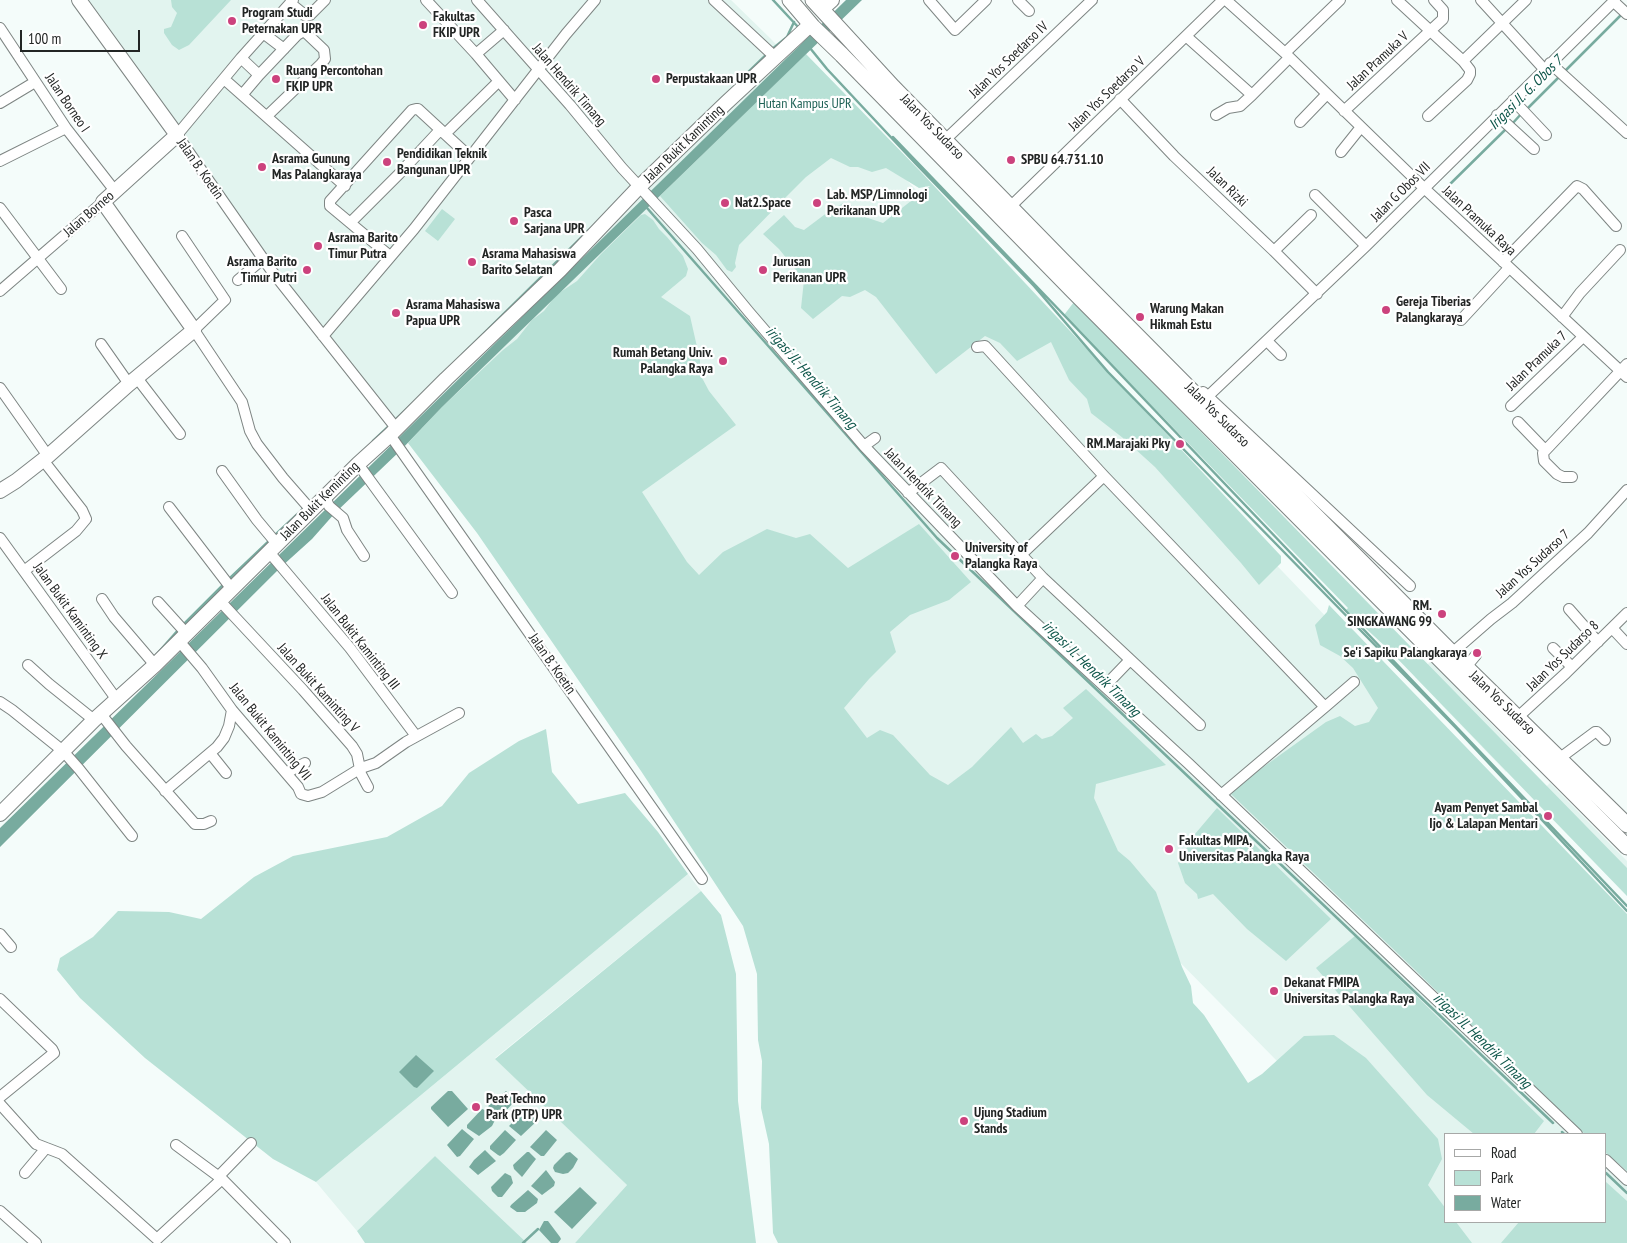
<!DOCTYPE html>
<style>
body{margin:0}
#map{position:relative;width:1627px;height:1243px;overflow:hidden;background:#f4fcfa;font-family:"PT Sans Narrow",sans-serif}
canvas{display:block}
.legend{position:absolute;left:1444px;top:1133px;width:162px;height:90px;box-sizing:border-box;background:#fff;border:1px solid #a7a8a7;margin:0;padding:6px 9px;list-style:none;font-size:15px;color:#222524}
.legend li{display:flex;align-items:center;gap:10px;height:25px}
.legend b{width:25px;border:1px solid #a7a8a7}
.scale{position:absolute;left:20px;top:30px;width:120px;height:22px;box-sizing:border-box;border:2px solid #222524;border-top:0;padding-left:6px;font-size:15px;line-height:18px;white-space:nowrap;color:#222524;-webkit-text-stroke:4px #fff;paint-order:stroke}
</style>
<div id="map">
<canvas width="1627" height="1243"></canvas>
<ul class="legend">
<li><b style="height:6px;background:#fff"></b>Road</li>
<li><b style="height:14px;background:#b8e1d6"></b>Park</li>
<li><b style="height:14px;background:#78ab9f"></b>Water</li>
</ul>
<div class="scale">100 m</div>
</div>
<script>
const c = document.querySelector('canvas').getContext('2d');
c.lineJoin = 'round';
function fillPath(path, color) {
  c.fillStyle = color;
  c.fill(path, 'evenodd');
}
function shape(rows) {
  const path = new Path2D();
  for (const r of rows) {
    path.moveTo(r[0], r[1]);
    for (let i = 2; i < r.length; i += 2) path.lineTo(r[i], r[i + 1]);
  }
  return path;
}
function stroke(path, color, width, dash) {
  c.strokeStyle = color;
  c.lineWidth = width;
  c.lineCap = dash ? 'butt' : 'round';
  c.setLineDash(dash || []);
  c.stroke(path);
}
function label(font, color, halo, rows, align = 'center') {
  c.font = font + ' "PT Sans Narrow",sans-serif';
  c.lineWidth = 4.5;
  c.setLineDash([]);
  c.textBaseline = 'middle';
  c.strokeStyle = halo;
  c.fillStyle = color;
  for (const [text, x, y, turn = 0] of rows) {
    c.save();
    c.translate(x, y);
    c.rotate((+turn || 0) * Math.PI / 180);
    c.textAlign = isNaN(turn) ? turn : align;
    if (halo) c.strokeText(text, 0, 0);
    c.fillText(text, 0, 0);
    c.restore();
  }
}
fillPath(shape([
 [84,0,731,0,770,38,1406,700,1627,1132,1627,1243,1456,1243,1038,818,953,840,475,380,408,443,274,268],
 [1446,1134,1606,1134,1606,1222,1446,1222],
 [1431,661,1522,756,1506,772,1415,677],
 [1550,783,1627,861,1627,896,1533,799],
 [688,874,701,891,495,1058,627,1185,575,1243,527,1243,435,1156,357,1231,316,1182]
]), '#e2f4ef');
fillPath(shape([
 [171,0,231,0,189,45,179,50,172,45,164,33,164,29,171,27,177,13,172,7],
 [806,54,921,172,1281,556,1281,563,1259,585,1241,563,1155,467,1123,438,1091,413,1087,399,1069,380,1051,342,1017,361,1000,343,985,336,936,374,876,297,865,290,850,297,842,296,813,319,801,308,804,280,779,249,763,234,784,215,795,227,804,230,824,215,843,203,850,204,865,217,883,223,930,186,919,188,886,168,872,172,858,167,850,167,831,158,806,177,782,201,739,245,735,263,736,267,732,272,727,270,716,255,702,243,660,196],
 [442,209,455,219,438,241,425,231],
 [645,214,653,220,659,229,667,237,683,256,688,269,686,276,661,297,690,316,700,360,700,374,709,391,736,425,642,492,687,562,699,575,723,552,767,529,796,538,810,534,848,568,919,524,971,582,949,600,910,615,890,632,896,652,869,679,844,708,867,738,880,730,893,735,930,775,948,785,972,767,1011,727,1023,743,1036,734,1042,739,1052,736,1073,718,1063,708,1086,689,1166,765,1096,784,1094,798,1118,851,1130,861,1156,892,1182,967,1191,986,1193,1003,1204,1015,1248,1083,1262,1074,1304,1036,1334,1035,1366,1058,1438,1139,1442,1159,1428,1185,1446,1209,1446,1222,1456,1222,1472,1243,778,1243,773,1233,769,1144,761,1108,762,1061,758,1040,757,974,743,926,641,771,477,533,408,443,442,407,503,350,517,339,532,320,544,311,556,295,577,281,601,254,641,215],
 [1074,302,1627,868,1627,896,1389,650,1346,610,1348,608,1064,315],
 [1329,605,1627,914,1627,1171,1606,1153,1606,1134,1585,1134,1572,1123,1411,966,1231,794,1255,773,1326,722,1340,716,1355,726,1369,722,1378,708,1353,668,1340,656,1320,645,1315,625,1327,612],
 [546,729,552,772,578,804,625,793,658,832,688,874,316,1182,273,1159,145,1058,80,998,57,970,60,958,93,937,118,911,169,912,201,919,254,877,293,856,387,837,442,806,469,773,519,741],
 [1217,808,1331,919,1286,961,1247,929,1213,894,1198,899,1197,894,1185,883,1178,863,1195,834],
 [701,891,721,915,736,974,738,1101,756,1243,575,1243,627,1185,495,1059],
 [1355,936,1544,1121,1534,1134,1474,1134,1427,1095,1316,968],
 [435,1156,527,1243,365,1243,357,1231],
 [1606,1182,1627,1201,1627,1243,1501,1243,1519,1222,1606,1222]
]), '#b8e1d6');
fillPath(shape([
 [846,0,862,0,442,407,401,450,335,513,312,539,281,567,0,847,0,828],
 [416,1055,434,1071,417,1088,414,1087,399,1072],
 [448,1091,452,1091,468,1109,448,1127,431,1109,431,1107],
 [506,1091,515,1100,514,1102,502,1115,497,1117,488,1106],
 [482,1109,485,1110,495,1120,492,1126,479,1136,467,1128,467,1125],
 [526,1109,538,1120,521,1136,509,1126],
 [462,1129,474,1139,460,1156,457,1157,447,1145],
 [505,1130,516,1140,504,1153,500,1156,498,1155,490,1149,490,1146],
 [546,1130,557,1140,544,1156,541,1156,530,1147],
 [485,1150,496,1161,478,1175,469,1167,474,1160],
 [527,1152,529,1152,536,1159,522,1177,514,1169,513,1165],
 [570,1152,578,1159,573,1168,568,1173,563,1174,555,1172,553,1168,554,1165,566,1153],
 [546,1170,555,1182,554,1186,542,1195,531,1186],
 [505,1173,511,1176,513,1183,502,1197,498,1197,492,1191,491,1187],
 [580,1187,597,1203,572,1229,554,1212],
 [528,1190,538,1199,537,1203,525,1212,517,1212,510,1207,511,1205],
 [544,1221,548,1221,560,1237,561,1239,558,1243,551,1243,539,1230]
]), '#78ab9f');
stroke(shape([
 [773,0,799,28],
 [810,48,827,69,916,164,1034,286,1108,372,1455,727,1627,911],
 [771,50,787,37,794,22],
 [1563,73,1623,13],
 [737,83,767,54],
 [1526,110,1559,77],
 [1512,124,1522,113],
 [893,137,1064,315,1627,906],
 [1441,193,1508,127],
 [647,208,937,538,1553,1123],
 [463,354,589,230],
 [393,422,411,405],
 [373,441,389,426],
 [274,536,305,507],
 [229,579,270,540],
 [183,625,225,583],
 [156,655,179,629],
 [1562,1132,1564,1134],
 [1606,1173,1627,1193],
 [523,1243,538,1229]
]), '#78ab9f', 2.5);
const street = shape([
 [293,0,241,58,177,135,271,270,396,428],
 [426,0,476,54,515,100],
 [477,0,570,105,622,168,697,249,749,312,864,446,1017,606,1189,764,1577,1134],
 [714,0,775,57],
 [929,0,955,30,986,0],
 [1018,0,1029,11],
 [1226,0,1285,53,1424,188,1627,377],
 [1397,0,1463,61,1470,70,1470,74,1467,80,1428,116],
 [1481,0,1544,69],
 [1613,1,1627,14],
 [290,3,306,16,310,15,325,0],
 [0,28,66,128,115,191],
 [263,33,284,49],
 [1187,37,1252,95,1289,58],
 [1285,53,1340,0],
 [476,54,504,30],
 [241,58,259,75,297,35,304,31,324,50,325,59,321,64,267,116],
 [1463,61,1526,0],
 [1550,63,1627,133],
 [224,79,345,186],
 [242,95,259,75],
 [1120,99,1174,156,1274,251,1317,294],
 [1513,100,1546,135],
 [0,103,35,82],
 [1344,111,1443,19,1443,10,1434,0],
 [1216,115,1228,108,1240,106,1252,95],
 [1497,115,1534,149],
 [1300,122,1327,94],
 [445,134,499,81],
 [945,140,1092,0],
 [1341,152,1361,127],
 [0,161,66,128],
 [1315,195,1366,246],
 [1010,207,1223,0],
 [0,208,61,289],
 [351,222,399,174,440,130],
 [182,236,225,300,194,330,242,402,250,431,257,444,283,478,311,510],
 [1274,251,1311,215],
 [390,256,330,206,330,201,412,110,416,109,418,109,470,157],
 [1503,262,1577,186,1583,189,1616,226],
 [238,280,263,259],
 [0,291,103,202],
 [1562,317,1580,293,1620,250],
 [1461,320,1509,268],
 [323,336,414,229,566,34,595,0],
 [1267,341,1281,355],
 [101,344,129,384],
 [977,347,985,346,1104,476,1325,707,1221,795],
 [137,378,180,434],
 [0,388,48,456],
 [1203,392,1410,586],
 [1203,401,1366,246,1615,0],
 [1511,406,1583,337],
 [1518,422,1545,450],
 [390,435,702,879],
 [864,446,875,438],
 [358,464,452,593],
 [222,471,257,520,277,544],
 [1572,477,1563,477,1557,474,1544,461,1543,453,1627,364],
 [908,493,941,468,1043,578,1200,725],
 [325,497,329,506,343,518,347,530,364,556],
 [169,507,231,588],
 [0,538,117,700],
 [269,552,350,648,416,736],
 [1021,555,1104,476],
 [24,571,76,531,86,519,82,510,43,460],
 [102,599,114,617,155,665],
 [219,600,303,690,352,746,357,754,361,774,368,787],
 [158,602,186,633],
 [1017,606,1043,578],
 [1569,609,1598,642],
 [1612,628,1627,644],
 [179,641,202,668,232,710,298,787,301,794,308,796,322,792,361,768,376,763,406,742,459,713],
 [1553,648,1572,667],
 [1452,653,1491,619,1512,603,1588,533,1627,490],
 [28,665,49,684,94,720],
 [1466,667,1476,655],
 [1105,686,1130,660],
 [0,702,12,710,63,751,79,769,132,836],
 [1325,707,1354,682],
 [101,714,126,746,195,824,204,824,211,821],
 [1518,717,1566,673,1627,613],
 [210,753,226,773],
 [1560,758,1595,732,1597,732,1605,740],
 [286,773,305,763],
 [165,791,217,747,224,738,229,726,232,710],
 [0,934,11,947],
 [0,999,52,1049,54,1053,0,1097],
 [0,1104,36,1144,62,1154,157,1239,222,1179],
 [176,1145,222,1179,285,1243],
 [1606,1160,1627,1180],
 [25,1173,46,1148],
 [219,1176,251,1143],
 [0,1211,36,1243]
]);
const secondary = shape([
 [822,9,832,0],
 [0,491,16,481,48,456,129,384,194,330,103,202,177,135,79,0],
 [0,814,94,720,155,665,358,464,390,435,446,379,560,270,639,187,726,103,810,25]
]);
const primary = shape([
 [790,0,813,27,842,55,1073,291,1627,847],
 [813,0,893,87,1063,261,1466,667,1627,825]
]);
stroke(street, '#7e8583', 12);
stroke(secondary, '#7e8583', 16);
stroke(primary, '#7e8583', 17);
stroke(street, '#fff', 10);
stroke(secondary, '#fff', 14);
stroke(primary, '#fff', 15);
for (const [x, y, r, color] of [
 [232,21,5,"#cc427d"],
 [423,25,5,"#cc427d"],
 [276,79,5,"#cc427d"],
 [656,79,5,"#cc427d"],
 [1011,160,5,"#cc427d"],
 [387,162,5,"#cc427d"],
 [262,167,5,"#cc427d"],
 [725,203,5,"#cc427d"],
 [817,203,5,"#cc427d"],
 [514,221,5,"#cc427d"],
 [318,246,5,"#cc427d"],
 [472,262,5,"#cc427d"],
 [307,270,5,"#cc427d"],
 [763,270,5,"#cc427d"],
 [1386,310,5,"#cc427d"],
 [396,313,5,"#cc427d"],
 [1140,317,5,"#cc427d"],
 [723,361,5,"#cc427d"],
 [1180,444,5,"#cc427d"],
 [955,556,5,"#cc427d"],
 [1442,614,5,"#cc427d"],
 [1477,653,5,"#cc427d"],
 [1548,816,5,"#cc427d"],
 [1169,849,5,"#cc427d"],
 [1274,991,5,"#cc427d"],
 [476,1107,5,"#cc427d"],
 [964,1121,5,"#cc427d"]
]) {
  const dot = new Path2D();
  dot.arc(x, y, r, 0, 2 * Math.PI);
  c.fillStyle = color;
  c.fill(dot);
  stroke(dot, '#fff', 2);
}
label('bold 14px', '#222524', '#fff', [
 ["Program Studi",242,13],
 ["Peternakan UPR",242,29],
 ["Fakultas",433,17],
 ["FKIP UPR",433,33],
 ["Ruang Percontohan",286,71],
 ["FKIP UPR",286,87],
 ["Perpustakaan UPR",666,79],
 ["Pendidikan Teknik",397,154],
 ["Bangunan UPR",397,170],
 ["Asrama Gunung",272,159],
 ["Mas Palangkaraya",272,175],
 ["SPBU 64.731.10",1021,160],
 ["Lab. MSP/Limnologi",827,195],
 ["Perikanan UPR",827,211],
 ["Nat2.Space",735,203],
 ["Pasca",524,213],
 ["Sarjana UPR",524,229],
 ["Asrama Barito",328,238],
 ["Timur Putra",328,254],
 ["Asrama Mahasiswa",482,254],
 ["Barito Selatan",482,270],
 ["Asrama Barito",297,262,"right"],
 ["Timur Putri",297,278,"right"],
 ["Jurusan",773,262],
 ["Perikanan UPR",773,278],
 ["Gereja Tiberias",1396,302],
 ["Palangkaraya",1396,318],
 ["Asrama Mahasiswa",406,305],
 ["Papua UPR",406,321],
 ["Warung Makan",1150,309],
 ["Hikmah Estu",1150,325],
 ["Rumah Betang Univ.",713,353,"right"],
 ["Palangka Raya",713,369,"right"],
 ["RM.Marajaki Pky",1170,444,"right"],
 ["University of",965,548],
 ["Palangka Raya",965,564],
 ["RM.",1432,606,"right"],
 ["SINGKAWANG 99",1432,622,"right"],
 ["Se'i Sapiku Palangkaraya",1467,653,"right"],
 ["Ayam Penyet Sambal",1538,808,"right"],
 ["Ijo & Lalapan Mentari",1538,824,"right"],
 ["Fakultas MIPA,",1179,841],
 ["Universitas Palangka Raya",1179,857],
 ["Dekanat FMIPA",1284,983],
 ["Universitas Palangka Raya",1284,999],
 ["Peat Techno",486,1099],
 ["Park (PTP) UPR",486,1115],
 ["Ujung Stadium",974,1113],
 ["Stands",974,1129]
], 'left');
label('14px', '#222524', '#fff', [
 ["Jalan Yos Soedarso IV",1009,60,-44],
 ["Jalan Pramuka V",1378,61,-43],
 ["Jalan Hendrik Timang",569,85,49],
 ["Jalan Yos Soedarso V",1107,94,-44],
 ["Jalan Borneo I",67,103,56],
 ["Jalan Yos Sudarso",932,127,46],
 ["Jalan Bukit Kaminting",684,144,-44],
 ["Jalan B. Koetin",200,169,55],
 ["Jalan Rizki",1227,187,44],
 ["Jalan G Obos VII",1401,192,-45],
 ["Jalan Borneo",89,214,-41],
 ["Jalan Pramuka Raya",1479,221,43],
 ["Jalan Pramuka 7",1537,361,-44],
 ["Jalan Yos Sudarso",1217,415,45],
 ["Jalan Hendrik Timang",923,488,46],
 ["Jalan Bukit Keminting",320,501,-45],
 ["Jalan Yos Sudarso 7",1533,564,-42],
 ["Jalan Bukit Kaminting X",70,611,54],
 ["Jalan Bukit Kaminting III",360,642,52],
 ["Jalan Yos Sudarso 8",1563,656,-44],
 ["Jalan B. Koetin",552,664,55],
 ["Jalan Bukit Kaminting V",318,688,48],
 ["Jalan Yos Sudarso",1502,703,44],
 ["Jalan Bukit Kaminting VII",270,732,51]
]);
label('14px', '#1f6256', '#fff', [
 ["Hutan Kampus UPR",805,104]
]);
label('italic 15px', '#0e564a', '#fff', [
 ["Irigasi Jl. G. Obos 7",1526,93,-45],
 ["irigasi Jl. Hendrik Timang",811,378,49],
 ["irigasi Jl. Hendrik Timang",1091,669,44],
 ["irigasi Jl. Hendrik Timang",1482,1041,44]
]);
</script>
